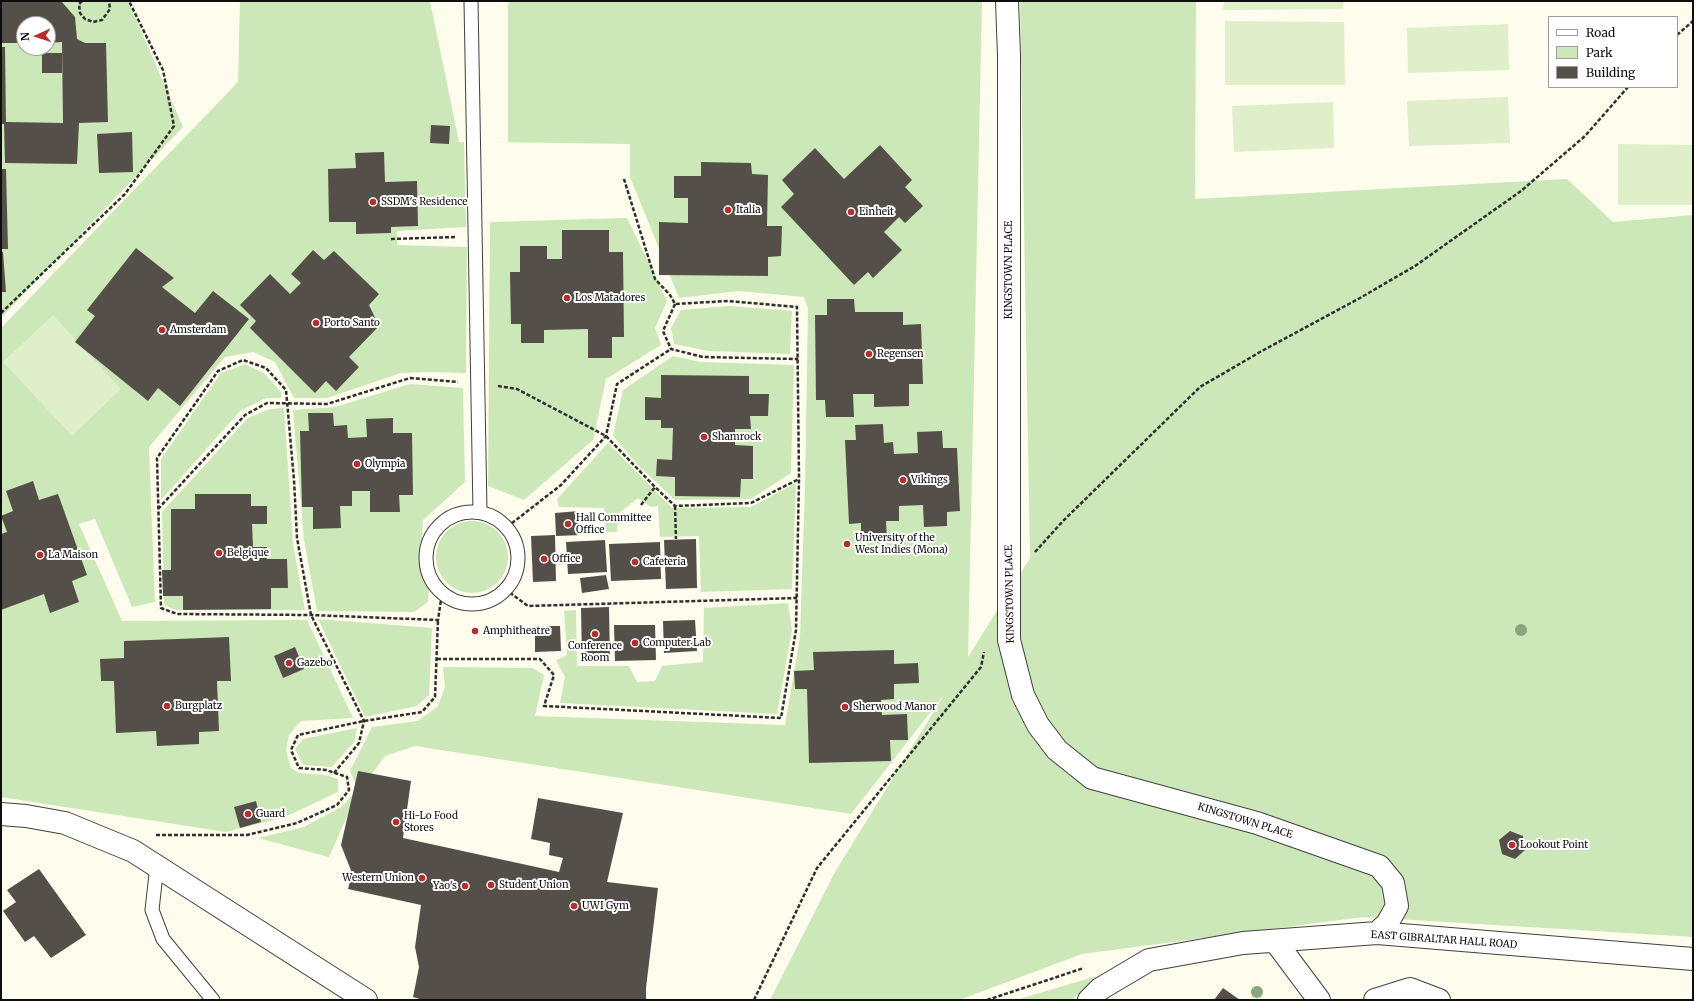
<!DOCTYPE html>
<style>
body{margin:0}
#map{position:relative;width:1694px;height:1001px;overflow:hidden;background:#fefced;font-family:Merriweather,serif}
canvas{display:block}
.frame{position:absolute;inset:0;border:2px solid #0d0d0d;pointer-events:none}
.legend{position:absolute;left:1548px;top:16px;width:130px;height:72px;box-sizing:border-box;background:#fff;border:1px solid #9e9e9e;margin:0;padding:5px 7px;list-style:none;font-size:12px;color:#0d0d0d}
.legend li{display:flex;align-items:center;gap:8px;height:20px}
.legend b{width:20px;border:1px solid #9e9e9e}
.north{position:absolute;left:16px;top:16px;width:40px;height:40px;box-sizing:border-box;background:#fff;border:1px solid #9e9e9e;border-radius:50%;rotate:267deg;font-size:11px;font-weight:700;line-height:16px;text-align:center;color:#0d0d0d}
.north::after{content:'';display:block;margin:auto;width:14px;height:18px;background:#b82d29;clip-path:polygon(50% 0,100% 100%,50% 72%,0 100%)}
</style>
<div id="map">
<canvas width="1694" height="1001"></canvas>
<div class="frame"></div>
<ul class="legend">
<li><b style="height:5px;background:#fff"></b>Road</li>
<li><b style="height:11px;background:#cde8b8"></b>Park</li>
<li><b style="height:11px;background:#554f49"></b>Building</li>
</ul>
<div class="north">N</div>
</div>
<script>
const c = document.querySelector('canvas').getContext('2d');
c.lineJoin = 'round';
function fillPath(path, color) {
  c.fillStyle = color;
  c.fill(path, 'evenodd');
}
function shape(rows) {
  const path = new Path2D();
  for (const r of rows) {
    if (r.length === 3) {
      path.moveTo(r[0] + r[2], r[1]);
      path.arc(r[0], r[1], r[2], 0, 2 * Math.PI);
      continue;
    }
    path.moveTo(r[0], r[1]);
    for (let i = 2; i < r.length; i += 2) path.lineTo(r[i], r[i + 1]);
  }
  return path;
}
function stroke(path, color, width, dash) {
  c.strokeStyle = color;
  c.lineWidth = width;
  c.lineCap = dash ? 'butt' : 'round';
  c.setLineDash(dash || []);
  c.stroke(path);
}
function label(font, color, halo, rows, align = 'center') {
  c.font = font + ' Merriweather,serif';
  c.lineWidth = 4;
  c.setLineDash([]);
  c.textBaseline = 'middle';
  c.strokeStyle = halo;
  c.fillStyle = color;
  for (const [text, x, y, turn = 0] of rows) {
    c.save();
    c.translate(x, y);
    c.rotate((+turn || 0) * Math.PI / 180);
    c.textAlign = isNaN(turn) ? turn : align;
    if (halo) c.strokeText(text, 0, 0);
    c.fillText(text, 0, 0);
    c.restore();
  }
}
fillPath(shape([
 [1,1,128,1,183,127,1,318],
 [24,24,48,24,48,48,24,48],
 [240,1,430,1,459,142,464,142,466,227,397,231,397,245,467,247,466,373,425,372,401,373,327,398,294,398,275,362,253,352,225,357,149,447,155,602,132,607,95,519,79,524,122,621,307,620,353,718,301,721,289,735,286,750,291,768,299,773,325,775,338,779,338,792,285,817,226,832,1,797,1,328,238,82],
 [510,1,982,1,968,657,1030,558,1020,1,1196,1,1195,199,1567,179,1613,222,1693,215,1693,937,1363,917,1082,954,959,1000,770,1000,835,872,944,695,851,814,415,746,385,756,357,794,329,857,258,838,304,827,341,807,351,797,357,794,355,783,350,771,372,727,418,721,438,706,445,687,443,667,533,668,544,675,535,716,785,725,800,637,805,486,808,309,804,297,739,291,679,298,630,177,630,144,490,142,508,142,508,4],
 [627,218,667,301,655,328,661,345,606,379,593,440,524,500,488,486,490,222],
 [729,306,792,311,790,354,708,351,674,344,671,328,681,310],
 [673,356,701,362,794,365,791,473,751,499,675,500,637,464,613,436,623,390],
 [245,364,264,373,281,392,281,398,266,398,240,411,161,500,161,459,221,373],
 [410,384,463,388,465,482,423,520,420,569,429,589,428,602,414,612,317,611,304,540,293,410,335,407],
 [284,408,293,543,305,610,176,610,164,605,162,512,248,418,270,409],
 [608,443,672,508,751,507,796,483,792,589,701,592,699,536,660,537,658,506,651,507,638,498,618,514,617,532,606,532,604,508,559,507,557,499],
 [472,557,36],
 [788,603,792,630,777,714,560,703,565,677,556,660,567,655,564,611,576,610,577,666,629,666,637,682,655,681,662,666,703,662,704,608],
 [318,619,432,628,429,695,417,706,365,717],
 [357,728,354,742,332,767,303,765,295,749,303,739],
 [1097,976,1072,1000,1016,1000]
]), '#cde8b8');
fillPath(shape([
 [1224,1,1343,1,1343,9,1223,10],
 [1225,21,1344,22,1345,85,1225,85],
 [1508,24,1509,70,1408,73,1407,28],
 [1508,97,1510,143,1409,146,1407,101],
 [1333,102,1334,148,1234,152,1232,106],
 [1618,144,1693,145,1693,205,1618,205],
 [53,315,121,389,72,436,3,362]
]), '#dfefc9');
fillPath(shape([
 [1,1,61,1,75,17,77,39,85,43,106,43,108,122,79,123,77,164,5,163,4,124,1,124,1,47,5,47,6,122,63,123,62,42,48,43,48,24,24,24,24,43,1,43],
 [42,53,62,53,62,73,42,73],
 [431,125,450,126,449,144,430,143],
 [132,132,133,172,99,173,97,134],
 [880,145,912,180,905,187,923,206,905,223,899,217,884,232,902,250,873,278,868,272,854,285,781,207,794,194,782,180,815,148,844,179],
 [384,152,385,182,417,181,418,226,391,227,391,233,356,234,356,222,329,222,328,169,356,168,355,153],
 [701,162,751,163,752,174,768,175,767,226,782,226,781,256,768,257,768,276,659,275,659,222,688,223,688,198,674,198,674,176,701,176],
 [1,169,6,169,8,249,1,249],
 [562,230,609,230,609,252,623,252,624,337,612,337,612,358,588,358,588,329,544,330,544,343,521,343,521,324,511,324,510,272,520,272,520,246,547,246,547,259,562,259],
 [136,248,174,278,162,287,195,313,213,291,249,319,180,406,158,388,148,401,75,342,95,316,87,310],
 [313,250,324,260,334,251,379,294,369,305,379,326,349,357,359,367,336,391,326,381,315,393,250,328,256,321,240,305,270,274,290,294,301,283,291,274],
 [1,252,3,252,6,292,1,292],
 [827,299,854,299,855,312,903,312,903,325,921,324,923,384,909,384,909,406,874,407,874,394,853,394,854,417,826,417,825,400,816,400,815,315,827,315],
 [661,375,749,376,749,394,769,394,768,416,750,416,751,429,735,429,735,445,753,446,753,479,741,479,740,497,675,496,675,477,656,476,657,459,672,460,673,428,661,428,661,420,645,420,645,397,661,398],
 [308,413,333,413,334,426,347,425,348,438,367,437,366,419,393,418,393,433,412,433,413,495,399,495,400,512,370,512,370,491,352,491,352,506,340,506,341,528,313,529,313,507,302,507,300,431,309,431],
 [883,424,884,443,893,442,894,454,918,453,917,432,942,431,943,448,957,448,960,511,947,512,947,526,924,527,923,505,899,506,899,521,886,521,887,542,861,543,861,523,849,524,845,440,856,440,855,425],
 [33,481,39,500,58,494,87,575,72,581,79,602,50,613,44,594,1,610,1,534,7,532,1,516,13,511,6,491],
 [195,494,251,494,251,506,267,506,267,524,252,524,253,547,267,547,267,559,287,559,288,588,271,588,271,609,183,610,183,596,163,596,162,570,171,570,171,509,195,509],
 [579,511,581,535,556,536,555,513],
 [555,535,556,581,533,582,531,536],
 [696,539,697,588,666,589,664,540],
 [605,540,607,572,568,574,566,542],
 [660,542,661,579,611,581,609,544],
 [606,575,609,589,582,593,580,578],
 [609,607,610,660,582,661,581,608],
 [695,620,697,651,664,653,663,621],
 [614,625,655,625,656,660,615,661],
 [535,626,560,626,561,651,535,652],
 [229,637,231,681,217,681,219,731,199,732,199,744,157,746,156,731,116,733,114,681,101,681,100,659,124,658,124,641],
 [295,647,304,669,283,678,274,656],
 [894,650,894,664,918,663,919,683,894,684,894,699,881,700,882,715,907,714,908,740,890,740,891,761,809,763,807,689,795,689,794,671,814,670,813,652],
 [358,771,411,781,403,838,559,872,563,858,549,855,550,843,531,839,538,798,623,813,607,882,658,888,646,988,646,1000,423,1000,413,997,419,967,415,947,421,905,348,889,352,873,341,845],
 [256,801,261,822,240,828,234,807],
 [1510,831,1523,836,1525,850,1515,859,1502,854,1499,840],
 [39,869,86,935,51,958,34,936,25,942,3,911,16,902,7,890],
 [1223,988,1240,1000,1214,1000]
]), '#554f49');
const service = shape([
 [471,1,480,512],
 [472,558,46],
 [157,865,152,910,163,939,213,1000]
]);
const minor = shape([
 [1007,1,1009,56,1009,640,1023,695,1038,725,1057,750,1092,778,1257,823,1379,866,1393,883,1397,906,1387,924,1377,933],
 [1,814,26,816,65,823,133,851,366,1000],
 [1275,941,1319,1000],
 [1089,1000,1100,989,1149,960,1243,943,1377,933,1693,959],
 [1375,1000,1410,989,1439,1000]
]);
stroke(service, '#404040', 15);
stroke(minor, '#404040', 24);
stroke(shape([
 [82,1,79,4,80,13,85,19,93,22,102,20,110,9,109,1],
 [1677,35,1693,21],
 [391,239,455,237],
 [675,304,663,331,671,349,703,357,798,359],
 [1,313,125,194,174,126,163,70,129,1],
 [498,386,517,389,606,436,655,487,675,506,751,503,799,479],
 [641,505,655,487],
 [675,506,676,539],
 [158,509,245,415,267,403,327,404,410,378,458,382],
 [507,527,561,485,606,436,617,384,671,349],
 [1035,552,1063,521,1200,387,1260,352,1360,298,1415,266,1521,191,1585,136,1628,87],
 [505,589,528,606,797,598],
 [437,659,540,659,554,675,544,706,781,718,796,630,799,479,797,307,728,301,675,304,670,295,655,279,624,179],
 [334,773,359,743,364,721,311,615,297,538,294,480,286,390,266,368,243,360,218,371,157,458,161,608,177,614,311,615,438,620,442,593],
 [156,835,247,835,297,823,337,805,349,790,347,777,326,770,299,768,291,750,298,735,364,721,422,712,435,697,438,620],
 [754,1000,817,868,981,667,984,652],
 [987,1000,1084,968]
]), '#2f2f2f', 2.5, [4, 2]);
stroke(service, '#fff', 13);
stroke(minor, '#fff', 22);
c.fillStyle = '#88a77c';
for (const [x, y] of [
 [1521,630],
 [1257,992]
]) {
  c.beginPath();
  c.arc(x, y, 6, 0, 2 * Math.PI);
  c.fill();
}
for (const [x, y, r, color] of [
 [373,202,4,"#b82d29"],
 [728,210,4,"#b82d29"],
 [851,212,4,"#b82d29"],
 [567,298,4,"#b82d29"],
 [316,323,4,"#b82d29"],
 [162,330,4,"#b82d29"],
 [869,354,4,"#b82d29"],
 [704,437,4,"#b82d29"],
 [357,464,4,"#b82d29"],
 [903,480,4,"#b82d29"],
 [568,524,4,"#b82d29"],
 [847,544,4,"#b82d29"],
 [219,553,4,"#b82d29"],
 [40,555,4,"#b82d29"],
 [544,559,4,"#b82d29"],
 [635,562,4,"#b82d29"],
 [475,631,4,"#b82d29"],
 [595,634,4,"#b82d29"],
 [635,643,4,"#b82d29"],
 [289,663,4,"#b82d29"],
 [167,706,4,"#b82d29"],
 [845,707,4,"#b82d29"],
 [248,814,4,"#b82d29"],
 [396,822,4,"#b82d29"],
 [1512,845,4,"#b82d29"],
 [422,878,4,"#b82d29"],
 [491,885,4,"#b82d29"],
 [465,886,4,"#b82d29"],
 [574,906,4,"#b82d29"]
]) {
  const dot = new Path2D();
  dot.arc(x, y, r, 0, 2 * Math.PI);
  c.fillStyle = color;
  c.fill(dot);
  stroke(dot, '#fff', 1.5);
}
label('10px', '#0d0d0d', '#fff', [
 ["SSDM's Residence",381,202],
 ["Italia",736,210],
 ["Einheit",859,212],
 ["Los Matadores",575,298],
 ["Porto Santo",324,323],
 ["Amsterdam",170,330],
 ["Regensen",877,354],
 ["Shamrock",712,437],
 ["Olympia",365,464],
 ["Vikings",911,480],
 ["Hall Committee",576,518],
 ["Office",576,530],
 ["University of the",855,538],
 ["West Indies (Mona)",855,550],
 ["Belgique",227,553],
 ["La Maison",48,555],
 ["Office",552,559],
 ["Cafeteria",643,562],
 ["Amphitheatre",483,631],
 ["Computer Lab",643,643],
 ["Conference",595,646,"center"],
 ["Room",595,658,"center"],
 ["Gazebo",297,663],
 ["Burgplatz",175,706],
 ["Sherwood Manor",853,707],
 ["Guard",256,814],
 ["Hi-Lo Food",404,816],
 ["Stores",404,828],
 ["Lookout Point",1520,845],
 ["Western Union",414,878,"right"],
 ["Student Union",499,885],
 ["Yao's",457,886,"right"],
 ["UWI Gym",582,906]
], 'left');
label('10px', '#0d0d0d', '#fff', [
 ["KINGSTOWN PLACE",1009,270,-90],
 ["KINGSTOWN PLACE",1010,594,-91],
 ["KINGSTOWN PLACE",1245,821,17],
 ["EAST GIBRALTAR HALL ROAD",1444,940,4]
]);
</script>
